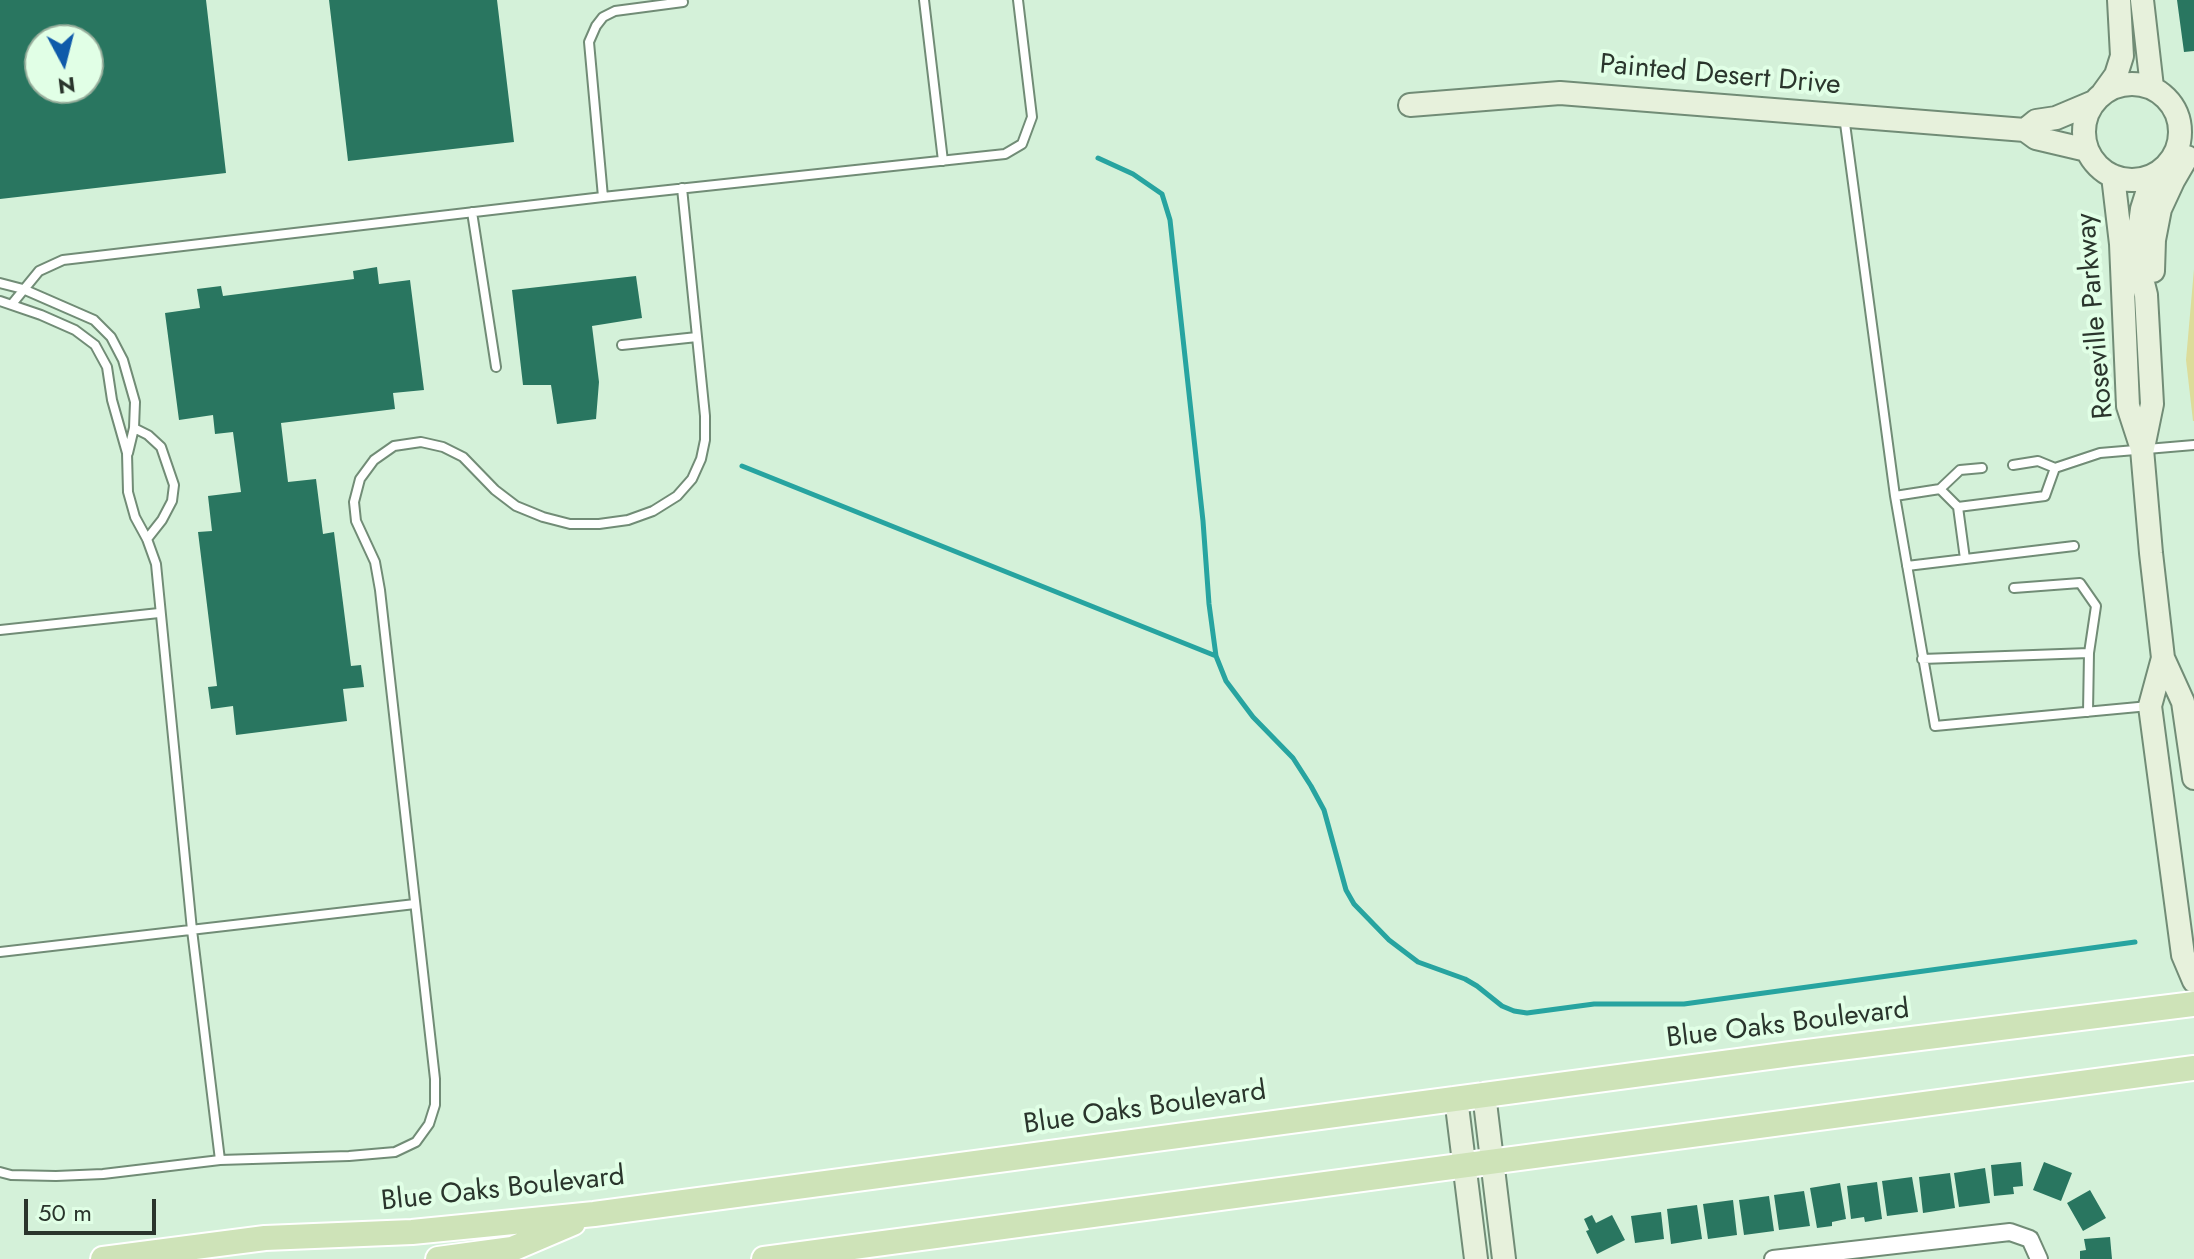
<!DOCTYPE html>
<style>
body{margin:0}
#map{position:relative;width:2194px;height:1259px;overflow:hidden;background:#d4f1d9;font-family:Jost,sans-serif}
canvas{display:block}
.north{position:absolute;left:24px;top:24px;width:80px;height:80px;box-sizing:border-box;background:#e1ffe6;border:2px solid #98ae9c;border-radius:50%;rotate:173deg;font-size:22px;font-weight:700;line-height:32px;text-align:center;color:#2a352c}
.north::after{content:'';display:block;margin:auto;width:28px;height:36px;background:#0f5baa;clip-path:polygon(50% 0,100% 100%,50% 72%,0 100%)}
.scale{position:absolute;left:24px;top:1199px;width:132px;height:36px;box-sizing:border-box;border:4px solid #2a352c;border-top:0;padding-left:10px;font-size:24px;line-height:28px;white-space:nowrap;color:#2a352c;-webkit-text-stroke:6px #e1ffe6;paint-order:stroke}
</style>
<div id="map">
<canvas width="2194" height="1259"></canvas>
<div class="north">N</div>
<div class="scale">50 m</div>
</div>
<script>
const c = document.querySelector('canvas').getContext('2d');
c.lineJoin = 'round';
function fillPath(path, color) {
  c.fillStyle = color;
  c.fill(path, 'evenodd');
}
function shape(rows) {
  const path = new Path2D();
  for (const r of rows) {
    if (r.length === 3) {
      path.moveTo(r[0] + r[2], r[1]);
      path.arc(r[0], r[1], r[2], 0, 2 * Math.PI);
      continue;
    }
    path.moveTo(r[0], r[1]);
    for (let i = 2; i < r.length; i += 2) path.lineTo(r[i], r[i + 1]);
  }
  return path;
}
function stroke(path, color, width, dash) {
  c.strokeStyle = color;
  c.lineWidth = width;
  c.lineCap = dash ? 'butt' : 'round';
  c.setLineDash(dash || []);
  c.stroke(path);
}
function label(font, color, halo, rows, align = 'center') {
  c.font = font + ' Jost,sans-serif';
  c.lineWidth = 8;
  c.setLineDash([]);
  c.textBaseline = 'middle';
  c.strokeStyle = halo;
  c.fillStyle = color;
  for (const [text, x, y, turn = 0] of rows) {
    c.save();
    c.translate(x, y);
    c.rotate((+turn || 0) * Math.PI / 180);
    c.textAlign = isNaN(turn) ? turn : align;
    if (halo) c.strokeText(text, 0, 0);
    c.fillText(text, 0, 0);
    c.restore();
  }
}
fillPath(shape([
 [2194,269,2194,421,2193,421,2186,360]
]), '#dcdc9a');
stroke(shape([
 [1098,158,1133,174,1162,194,1170,220,1203,521,1209,604,1216,656,1226,681,1253,717,1293,758,1311,786,1324,810,1346,890,1354,904,1389,940,1418,962,1465,979,1477,986,1502,1006,1514,1011,1527,1013,1594,1004,1684,1004,2135,942],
 [742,466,1216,656]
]), '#27a4a0', 5);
fillPath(shape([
 [0,0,206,0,226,173,0,199],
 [40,40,88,40,88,88,40,88],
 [329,0,497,0,514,142,348,161],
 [2177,0,2194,0,2194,51,2184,52],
 [377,267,379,284,410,280,424,390,393,393,395,409,281,423,288,482,316,479,323,534,334,532,351,666,361,665,364,687,343,689,347,721,236,735,233,706,211,709,208,687,217,686,198,532,212,531,208,496,241,492,233,432,215,434,213,415,179,420,165,313,200,308,197,289,221,286,223,296,354,279,353,271],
 [636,276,642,318,592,326,599,382,596,419,557,424,551,385,523,385,512,290],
 [2021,1162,2023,1186,2013,1187,2014,1194,1994,1196,1991,1165],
 [2044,1162,2072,1173,2061,1201,2033,1190],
 [1985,1168,1990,1203,1959,1207,1954,1173],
 [1950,1173,1955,1208,1923,1213,1919,1177],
 [1912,1177,1918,1212,1887,1216,1882,1181],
 [1877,1182,1882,1219,1865,1222,1864,1217,1851,1219,1847,1186],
 [1840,1183,1846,1219,1832,1222,1832,1226,1817,1228,1810,1188],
 [2090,1190,2106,1218,2083,1231,2067,1203],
 [1804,1191,1810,1226,1779,1230,1774,1195],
 [1769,1196,1774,1231,1744,1235,1739,1200],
 [1733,1200,1737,1235,1708,1239,1703,1204],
 [1697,1205,1702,1239,1671,1244,1667,1209],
 [1661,1212,1664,1239,1635,1243,1631,1216],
 [1592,1215,1596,1223,1612,1215,1625,1240,1597,1254,1586,1231,1589,1230,1584,1219],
 [2110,1237,2112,1259,2080,1259,2080,1251,2086,1250,2084,1239]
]), '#297660');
const lane = shape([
 [924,0,943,161],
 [1844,116,1895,496,1940,489,1958,507,2045,496,2055,468],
 [603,197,589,42,596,26,603,17,615,11,683,2,682,0],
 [472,212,496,367],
 [0,283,23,289,94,320,111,337,123,360,135,402,134,428,128,453],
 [0,301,41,315,75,330,95,345,107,367,112,400,127,453,128,492,135,517,147,539,156,564,192,930,220,1160],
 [12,304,39,271,63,260,603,197,1005,154,1022,144,1032,117,1018,0],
 [622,345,697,337],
 [134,428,148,435,161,447,174,485,172,501,162,520,147,539],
 [2013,465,2038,461,2055,468,2100,453,2194,445],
 [1940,489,1960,470,1982,468],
 [1895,496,1935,726,2149,706],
 [1958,507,1965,559],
 [1907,566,2074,546],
 [2014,588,2080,583,2096,606,2089,653,2088,712],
 [0,630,159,613],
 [1922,659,2089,653],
 [0,952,415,904],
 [0,1172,11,1175,56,1176,103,1174,220,1160,349,1156,395,1152,416,1142,429,1124,435,1105,435,1079,380,590,375,562,356,521,354,502,360,479,374,460,394,446,421,442,443,447,463,457,495,490,516,506,543,517,570,524,599,524,628,520,653,511,677,496,692,479,701,459,705,440,705,416,682,188]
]);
const street = shape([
 [1773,1259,2010,1232,2030,1239,2039,1259]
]);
const secondary = shape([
 [2142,0,2152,87],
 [2132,132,48],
 [2103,93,2116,75,2122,56,2119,0],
 [1410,105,1560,93,2025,130,2036,138,2087,150],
 [2025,130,2036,121,2056,118,2094,102],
 [2113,176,2121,244,2128,406,2142,449,2151,553,2163,658,2183,702,2194,778],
 [2153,271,2154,240,2160,209,2173,181,2187,157],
 [2143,448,2152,404,2146,295,2140,271,2138,239,2142,209,2148,190,2161,171],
 [2163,658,2150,706,2183,955,2194,981],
 [1484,1094,1504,1259],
 [1456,1098,1476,1259]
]);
const primary = shape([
 [103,1259,265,1238,412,1232,594,1214,1791,1054,2194,1004],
 [438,1259,512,1249,573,1223],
 [764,1259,2194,1068]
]);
stroke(lane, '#718c76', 12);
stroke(street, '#718c76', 20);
stroke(secondary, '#718c76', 26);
stroke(primary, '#fff', 28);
stroke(lane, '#fff', 8);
stroke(street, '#fff', 16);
stroke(secondary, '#e7f1dc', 22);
stroke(primary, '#cee3b8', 24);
label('28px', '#2a352c', '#e1ffe6', [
 ["Painted Desert Drive",1720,76,5],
 ["Roseville Parkway",2096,316,-95],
 ["Blue Oaks Boulevard",1788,1025,-7],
 ["Blue Oaks Boulevard",1145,1109,-8],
 ["Blue Oaks Boulevard",503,1190,-6]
]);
</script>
